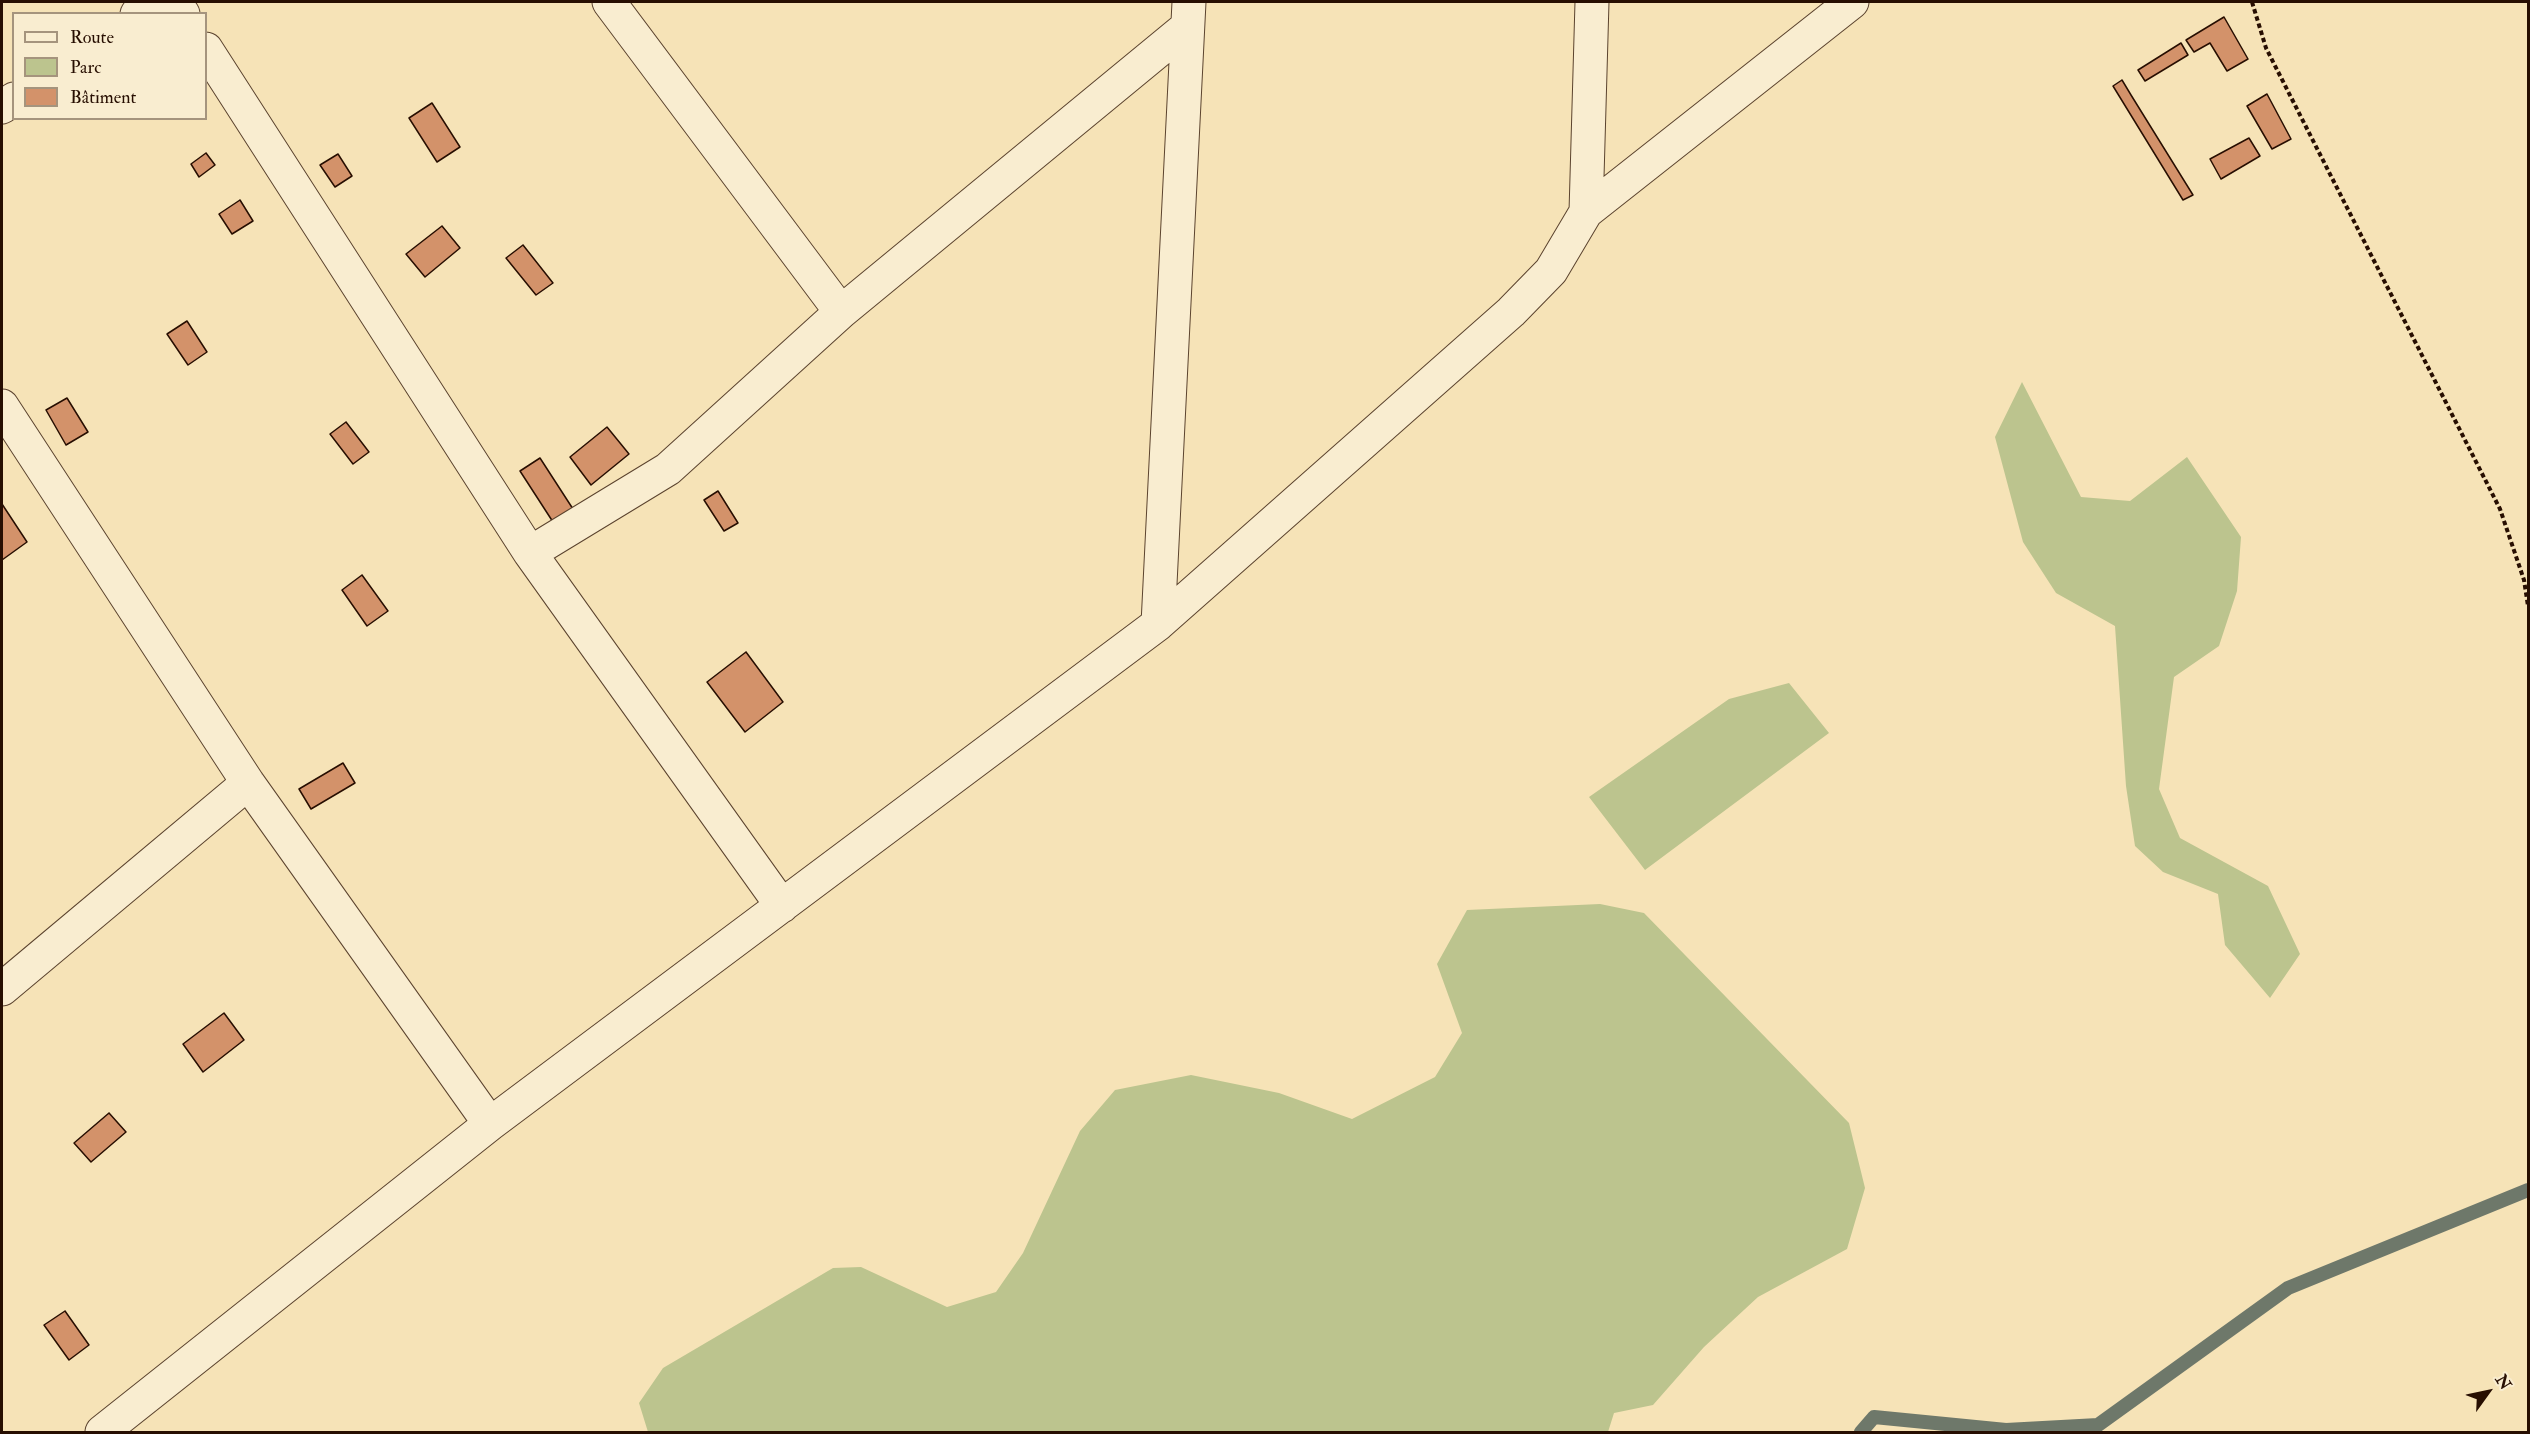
<!DOCTYPE html>
<meta charset="utf-8">
<style>
body{margin:0}
#map{position:relative;width:2530px;height:1434px;overflow:hidden;background:#f6e3b7;font-family:"IM FELL Double Pica",serif}
canvas{display:block}
.frame{position:absolute;inset:0;border:3px solid #270e01;pointer-events:none}
.legend{position:absolute;left:12px;top:12px;width:195px;height:108px;box-sizing:border-box;background:#f9edd0;border:2px solid #a5947d;margin:0;padding:8px 10px;list-style:none;font-size:18px;color:#270e01}
.legend li{display:flex;align-items:center;gap:12px;height:30px}
.legend b{width:30px;border:2px solid #a5947d}
.north{position:absolute;left:2458px;top:1362px;width:60px;height:60px;-webkit-text-stroke:4px #f9edd0;paint-order:stroke;rotate:57deg;font-size:16px;font-weight:700;line-height:24px;text-align:center;color:#270e01}
.north::after{content:'';display:block;margin:auto;width:21px;height:27px;background:#270e01;clip-path:polygon(50% 0,100% 100%,50% 72%,0 100%)}
</style>
<div id="map">
<canvas width="2530" height="1434"></canvas>
<div class="frame"></div>
<ul class="legend">
<li><b style="height:8px;background:#f9edd0"></b>Route</li>
<li><b style="height:16px;background:#bcc48e"></b>Parc</li>
<li><b style="height:16px;background:#d3926a"></b>Bâtiment</li>
</ul>
<div class="north">N</div>
</div>
<script>
const c = document.querySelector('canvas').getContext('2d');
c.lineJoin = 'round';
function fillPath(path, color) {
  c.fillStyle = color;
  c.fill(path, 'evenodd');
}
function shape(rows) {
  const path = new Path2D();
  for (const r of rows) {
    path.moveTo(r[0], r[1]);
    for (let i = 2; i < r.length; i += 2) path.lineTo(r[i], r[i + 1]);
  }
  return path;
}
function stroke(path, color, width, dash) {
  c.strokeStyle = color;
  c.lineWidth = width;
  c.lineCap = dash ? 'butt' : 'round';
  c.setLineDash(dash || []);
  c.stroke(path);
}
fillPath(shape([
 [2022,382,2081,497,2130,501,2187,457,2241,537,2237,591,2219,646,2174,677,2159,789,2180,838,2268,886,2300,954,2270,998,2225,945,2218,894,2163,872,2135,846,2126,786,2115,626,2056,593,2023,542,1995,437],
 [1789,683,1829,733,1645,870,1589,797,1729,699],
 [1600,904,1644,913,1849,1123,1865,1188,1847,1249,1758,1297,1704,1347,1653,1405,1614,1413,1608,1432,648,1432,639,1403,663,1368,833,1268,861,1267,947,1307,996,1292,1023,1253,1080,1131,1115,1090,1191,1075,1279,1093,1352,1119,1435,1077,1462,1033,1437,964,1467,910]
]), '#bcc48e');
stroke(shape([
 [1861,1432,1874,1417,2006,1430,2098,1425,2288,1288,2528,1190]
]), '#6e786a', 14);
const building = shape([
 [2224,17,2248,59,2227,71,2210,43,2194,52,2186,40,2224,17],
 [2181,43,2188,55,2145,81,2138,70,2181,43],
 [2122,80,2131,95,2193,195,2183,200,2113,86,2122,80],
 [2267,94,2291,139,2272,149,2247,106,2267,94],
 [432,103,460,147,437,162,409,118,432,103],
 [2249,138,2260,156,2221,179,2210,159,2249,138],
 [206,153,215,165,199,177,191,164,206,153],
 [338,154,352,176,335,187,320,165,338,154],
 [240,200,253,221,232,234,219,214,240,200],
 [442,226,460,248,425,277,406,254,442,226],
 [523,245,553,283,536,295,506,258,523,245],
 [187,321,207,352,188,365,167,334,187,321],
 [67,398,88,432,66,445,46,410,67,398],
 [346,422,369,452,353,464,330,434,346,422],
 [607,427,629,454,591,485,570,457,607,427],
 [540,458,573,509,553,522,520,471,540,458],
 [718,491,738,523,724,531,704,500,718,491],
 [2,504,27,542,2,560,2,504],
 [362,575,388,611,367,626,342,590,362,575],
 [746,652,783,702,745,732,707,682,746,652],
 [343,763,355,783,311,809,299,789,343,763],
 [224,1013,244,1040,203,1072,183,1044,224,1013],
 [109,1113,126,1132,91,1162,74,1143,109,1113],
 [65,1311,89,1345,69,1360,44,1325,65,1311]
]);
fillPath(building, '#d3926a');
stroke(building, '#270e01', 1.5);
const street = shape([
 [175,2,183,14],
 [609,2,841,312],
 [137,14,154,2],
 [206,49,530,553,782,906],
 [2,107,14,99],
 [1586,212,1592,2],
 [2,406,248,783,490,1124],
 [530,553,668,469,841,312,1187,27],
 [1158,624,1189,2],
 [2,989,248,783],
 [102,1432,490,1124,1158,624,1511,312,1551,271,1586,212,1852,2]
]);
stroke(street, '#5b432e', 35);
stroke(shape([
 [2252,2,2266,48,2500,509,2524,580,2528,606]
]), '#270e01', 4, [4.5, 3]);
stroke(street, '#f9edd0', 33);
</script>
